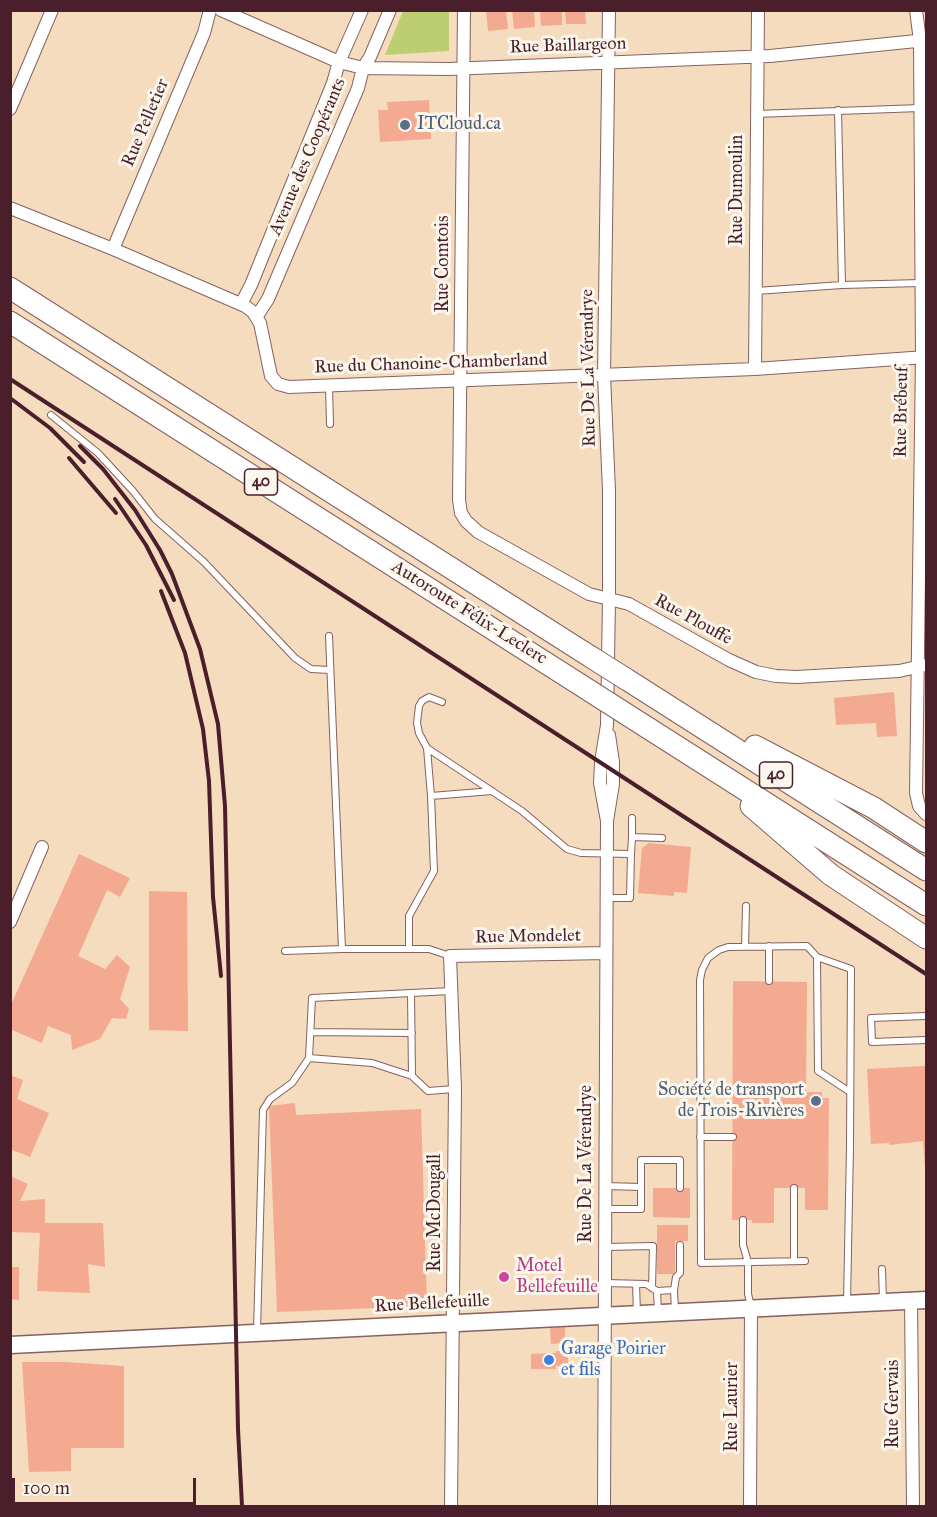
<!DOCTYPE html>
<meta charset="utf-8">
<style>
body{margin:0}
#map{position:relative;width:937px;height:1517px;overflow:hidden;background:#f5dcbf;font-family:"IM FELL Great Primer",serif}
canvas{display:block}
.frame{position:absolute;inset:0;border:12px solid #4a1f2b;pointer-events:none}
.scale{position:absolute;left:12px;top:1478px;width:184px;height:27px;box-sizing:border-box;border:3px solid #4a1f2b;border-top:0;padding-left:8px;font-size:18px;line-height:21px;white-space:nowrap;color:#4a1f2b;-webkit-text-stroke:4px #fbf7ec;paint-order:stroke}
</style>
<div id="map">
<canvas width="937" height="1517"></canvas>
<div class="frame"></div>
<div class="scale">100 m</div>
</div>
<script>
const c = document.querySelector('canvas').getContext('2d');
c.lineJoin = 'round';
function fillPath(path, color) {
  c.fillStyle = color;
  c.fill(path, 'evenodd');
}
function shape(rows) {
  const path = new Path2D();
  for (const r of rows) {
    path.moveTo(r[0], r[1]);
    for (let i = 2; i < r.length; i += 2) path.lineTo(r[i], r[i + 1]);
  }
  return path;
}
function stroke(path, color, width, dash) {
  c.strokeStyle = color;
  c.lineWidth = width;
  c.lineCap = dash ? 'butt' : 'round';
  c.setLineDash(dash || []);
  c.stroke(path);
}
function label(font, color, halo, rows, align = 'center') {
  c.font = font + ' "IM FELL Great Primer",serif';
  c.lineWidth = 6;
  c.setLineDash([]);
  c.textBaseline = 'middle';
  c.strokeStyle = halo;
  c.fillStyle = color;
  for (const [text, x, y, turn = 0] of rows) {
    c.save();
    c.translate(x, y);
    c.rotate((+turn || 0) * Math.PI / 180);
    c.textAlign = isNaN(turn) ? turn : align;
    if (halo) c.strokeText(text, 0, 0);
    c.fillText(text, 0, 0);
    c.restore();
  }
}
fillPath(shape([
 [403,11,449,11,449,51,385,55]
]), '#bcce71');
fillPath(shape([
 [486,10,506,10,508,29,488,31],
 [512,10,534,10,535,27,514,29],
 [540,10,562,10,562,25,541,26],
 [565,10,585,10,586,24,566,24],
 [429,100,431,139,380,142,378,110,388,110,387,102],
 [894,692,897,736,877,737,876,723,836,725,834,698],
 [649,843,691,847,687,893,674,892,674,896,638,893,642,848],
 [79,854,130,878,120,897,107,890,78,956,105,969,117,955,130,967,120,999,129,1009,126,1019,112,1018,100,1039,72,1050,71,1035,48,1026,42,1043,10,1029,10,1007],
 [149,891,187,892,188,1031,149,1030],
 [733,981,807,982,806,1092,822,1092,822,1098,829,1098,828,1210,805,1210,805,1188,774,1188,774,1223,752,1223,752,1220,732,1220],
 [926,1066,926,1168,925,1168,923,1141,889,1145,889,1143,871,1144,867,1069],
 [10,1075,23,1080,17,1099,49,1113,30,1157,10,1149],
 [295,1103,296,1115,421,1109,427,1306,277,1312,269,1106],
 [10,1176,28,1184,20,1201,45,1199,45,1223,103,1223,105,1267,88,1264,90,1293,37,1291,40,1233,10,1232],
 [653,1188,690,1188,690,1218,653,1217],
 [657,1225,688,1225,688,1241,675,1241,675,1274,657,1274],
 [10,1267,19,1267,19,1300,10,1299],
 [565,1327,565,1343,551,1344,550,1328],
 [556,1351,568,1351,568,1365,556,1366,556,1369,531,1369,531,1354,556,1353],
 [22,1362,65,1362,124,1366,124,1448,71,1448,71,1471,29,1472]
]), '#f3aa91');
const lane = shape([
 [838,110,842,285],
 [756,114,920,108],
 [756,291,842,285,921,283],
 [329,386,330,424],
 [51,415,98,453,133,491,155,519,204,562,295,658,311,669,330,670],
 [329,636,342,949,429,949,450,956],
 [442,702,429,697,422,701,419,706,417,723,419,733,427,748,522,811,567,849,581,853,631,854,630,898,606,898],
 [427,748,431,796,492,791],
 [632,837,632,818],
 [631,854,632,837,662,838],
 [769,946,769,981],
 [745,947,746,906],
 [409,949,409,916,434,871,431,796],
 [285,951,342,949],
 [411,993,412,1076,428,1091,455,1089],
 [926,1016,871,1018,872,1042,926,1040],
 [311,1032,412,1033],
 [309,1058,372,1063,412,1076],
 [700,1137,733,1137],
 [605,1186,641,1187,641,1209,606,1209],
 [641,1187,641,1160,680,1160,680,1188],
 [794,1188,794,1261],
 [743,1220,743,1245,748,1262,748,1294,751,1307],
 [605,1247,653,1246,652,1288],
 [805,1261,701,1263,700,980,702,970,708,958,719,950,728,947,807,946,817,957],
 [882,1269,883,1301],
 [605,1283,646,1284,657,1291,674,1290,675,1311],
 [636,1284,637,1313],
 [674,1290,676,1277,680,1273,680,1245],
 [657,1291,658,1311],
 [847,1303,850,1146,851,969,817,957,818,1071,850,1092],
 [257,1331,263,1110,270,1099,292,1083,309,1058,312,998,451,991]
]);
const street = shape([
 [221,10,339,62,363,68,449,69,770,56,926,40],
 [464,10,459,500,461,513,466,521,478,532,589,594,629,604,729,660,756,672,776,676,797,677,899,671,926,665],
 [916,10,920,41,922,358,916,793,919,806,926,814],
 [10,109,52,10],
 [10,208,113,249,245,306,253,312,260,323,271,376,278,384,289,387,755,369,926,357],
 [113,249,204,33,210,10],
 [241,304,251,285,333,83,339,62,362,10],
 [257,316,268,299,358,88,363,68,370,57,390,10],
 [755,369,758,10],
 [607,821,600,783,601,762,607,725,609,599,609,491,604,375,609,10],
 [10,922,42,847],
 [911,1300,913,1506],
 [451,1506,455,1089,450,956,606,953],
 [604,1506,607,821,613,784,613,762,609,735],
 [750,1506,751,1308]
]);
const secondary = shape([
 [10,1345,926,1300]
]);
const highway = shape([
 [10,288,591,657],
 [10,322,590,691],
 [626,679,926,870],
 [626,714,926,905],
 [755,746,874,808,926,842],
 [751,806,831,875,926,938]
]);
stroke(lane, '#86615f', 8);
stroke(street, '#86615f', 14);
stroke(secondary, '#86615f', 19);
stroke(highway, '#86615f', 23);
stroke(lane, '#fff', 6);
stroke(street, '#fff', 12);
stroke(secondary, '#fff', 16);
stroke(highway, '#fff', 21);
stroke(shape([
 [10,379,926,974],
 [10,398,50,428,84,462],
 [80,446,103,469,135,510,160,550,172,574,200,649,218,724,225,806,238,1429,242,1506],
 [69,458,116,513],
 [115,499,146,545,174,600],
 [161,591,185,653,203,729,209,781,213,897,221,976]
]), '#4a1f2b', 4);
const highwayBridge = shape([
 [591,657,626,679],
 [590,691,626,714]
]);
stroke(highwayBridge, '#86615f', 23, []);
stroke(highwayBridge, '#fff', 21);
for (const [x, y, r, color] of [
 [405,125,6,"#5c6f8a"],
 [816,1101,6,"#5c6f8a"],
 [504,1277,6,"#d1479c"],
 [549,1360,6,"#3f7fe0"]
]) {
  const dot = new Path2D();
  dot.arc(x, y, r, 0, 2 * Math.PI);
  c.fillStyle = color;
  c.fill(dot);
  stroke(dot, '#fbf7ec', 2);
}
for (const [x, y, w] of [
 [261,482,33],
 [776,775,33]
]) {
  const box = new Path2D();
  box.roundRect(x - w / 2, y - 13, w, 26, 4.5);
  c.fillStyle = '#fbf7ec';
  c.fill(box);
  stroke(box, '#4a1f2b', 1.5);
}
label('bold 16px', '#4a1f2b', null, [
 ["40",261,482],
 ["40",776,775]
]);
label('18px', '#4a1f2b', '#fbf7ec', [
 ["Rue Baillargeon",568,46,-2],
 ["Rue Pelletier",146,123,-67],
 ["Avenue des Coopérants",308,157,-67],
 ["Rue Dumoulin",738,190,-90],
 ["Rue Comtois",444,264,-90],
 ["Rue du Chanoine-Chamberland",431,364,-2],
 ["Rue De La Vérendrye",589,368,-91],
 ["Rue Brébeuf",902,412,-89],
 ["Autoroute Félix-Leclerc",469,613,32],
 ["Rue Plouffe",693,620,29],
 ["Rue Mondelet",528,937,-1],
 ["Rue De La Vérendrye",587,1164,-90],
 ["Rue McDougall",436,1213,-90],
 ["Rue Bellefeuille",432,1304,-3],
 ["Rue Gervais",894,1404,-90],
 ["Rue Laurier",733,1407,-90]
]);
label('18px', '#4e5e75', '#fbf7ec', [
 ["ITCloud.ca",417,125],
 ["Société de transport",804,1091,"right"],
 ["de Trois-Rivières",804,1112,"right"]
], 'left');
label('18px', '#b23c85', '#fbf7ec', [
 ["Motel",516,1267],
 ["Bellefeuille",516,1288]
], 'left');
label('18px', '#366cbe', '#fbf7ec', [
 ["Garage Poirier",561,1350],
 ["et fils",561,1371]
], 'left');
</script>
